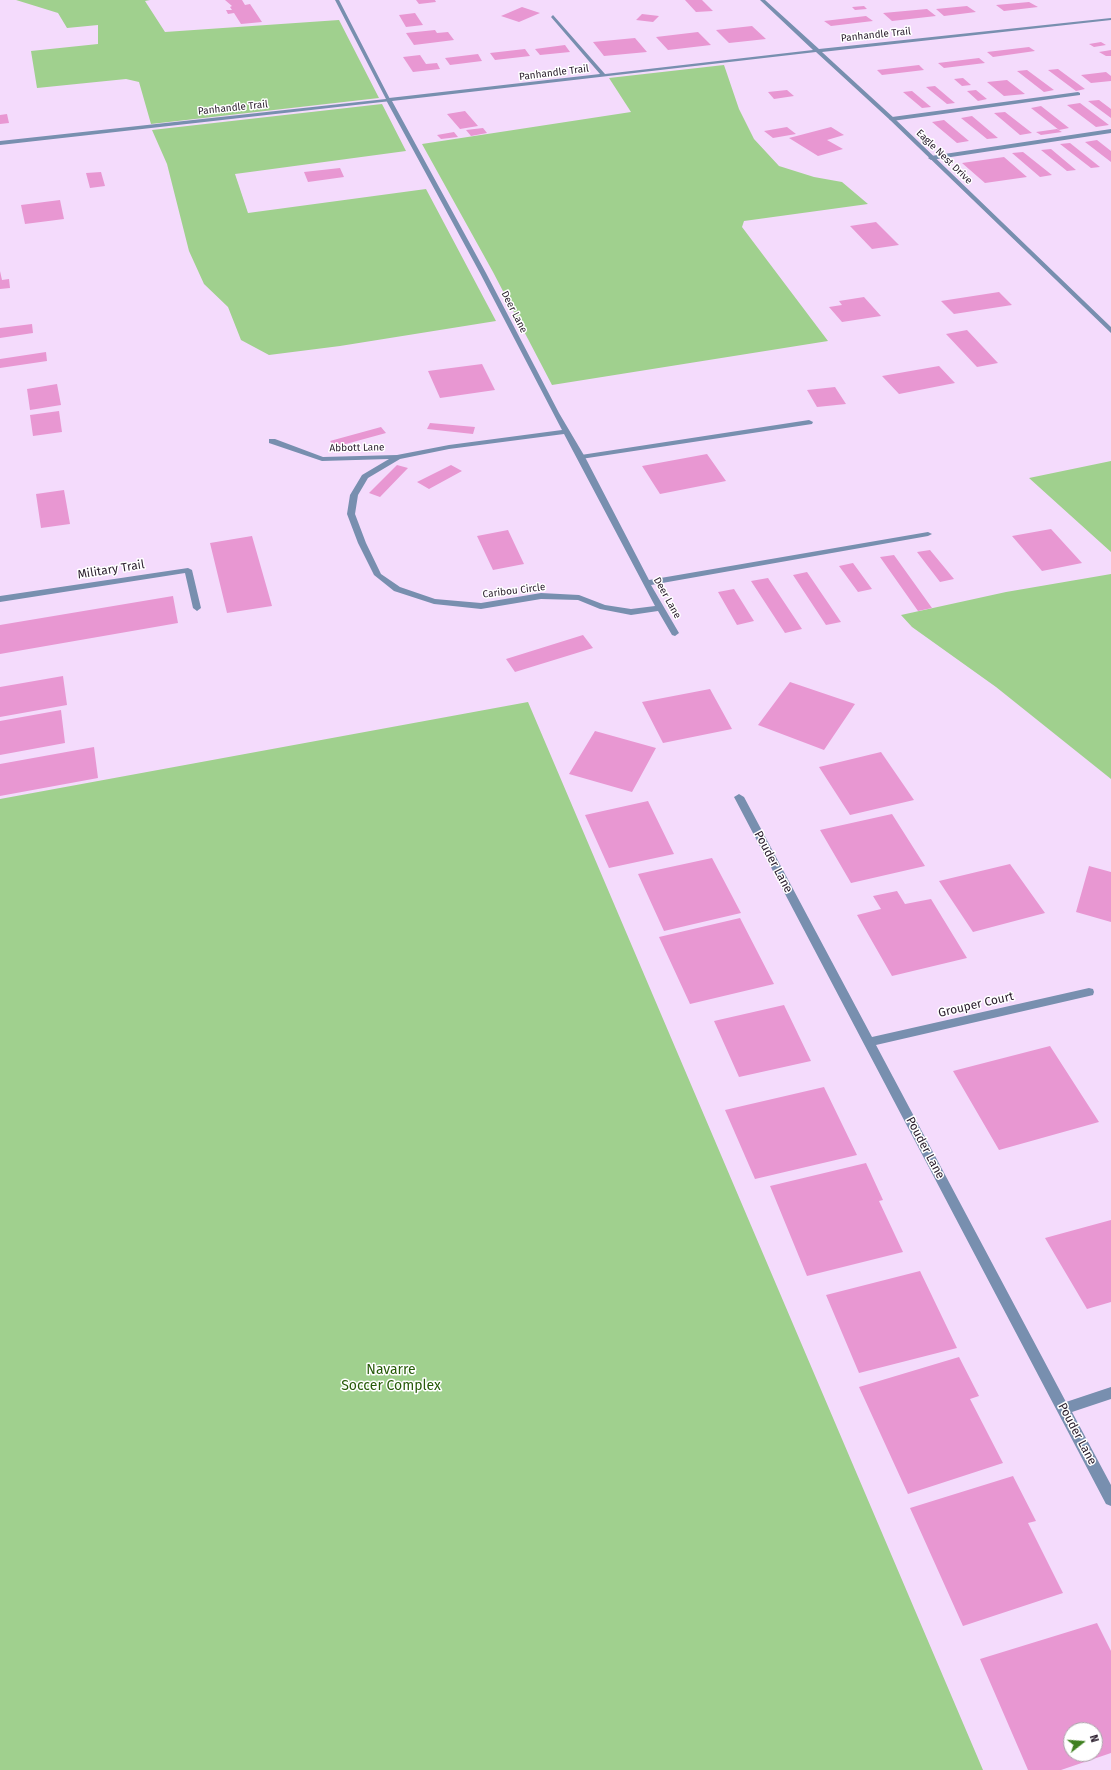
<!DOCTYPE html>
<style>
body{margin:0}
#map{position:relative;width:1111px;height:1770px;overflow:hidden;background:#f4dbfc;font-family:"Fira Sans",sans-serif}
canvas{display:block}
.north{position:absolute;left:1063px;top:1722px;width:40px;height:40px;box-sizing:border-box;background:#fff;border:1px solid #aba6ac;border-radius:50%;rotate:73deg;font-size:11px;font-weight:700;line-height:16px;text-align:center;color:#2c202f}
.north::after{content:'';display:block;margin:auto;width:14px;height:18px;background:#3f8020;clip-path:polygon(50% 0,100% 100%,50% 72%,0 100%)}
</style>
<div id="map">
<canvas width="1111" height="1770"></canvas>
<div class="north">N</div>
</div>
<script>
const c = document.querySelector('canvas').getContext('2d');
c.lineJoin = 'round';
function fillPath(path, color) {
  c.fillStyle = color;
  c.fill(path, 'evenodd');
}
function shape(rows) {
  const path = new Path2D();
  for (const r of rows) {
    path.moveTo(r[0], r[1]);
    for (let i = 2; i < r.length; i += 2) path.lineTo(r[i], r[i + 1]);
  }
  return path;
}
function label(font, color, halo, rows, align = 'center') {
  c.font = font + ' "Fira Sans",sans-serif';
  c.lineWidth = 3;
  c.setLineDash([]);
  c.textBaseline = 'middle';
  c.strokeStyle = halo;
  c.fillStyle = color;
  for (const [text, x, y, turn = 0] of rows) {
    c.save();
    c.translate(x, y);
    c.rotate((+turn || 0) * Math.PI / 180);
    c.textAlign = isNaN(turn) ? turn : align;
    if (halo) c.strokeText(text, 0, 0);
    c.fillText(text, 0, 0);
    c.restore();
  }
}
fillPath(shape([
 [16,0,150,0,145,1,165,32,339,20,379,98,151,124,139,82,126,79,37,88,31,51,98,44,98,25,67,28,58,13],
 [724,65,739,109,754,139,779,166,814,177,842,182,868,204,744,221,742,227,828,341,552,385,493,272,422,144,631,112,609,78],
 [382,104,406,151,235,174,248,213,426,189,496,321,340,346,269,355,241,340,228,307,204,284,189,251,167,164,152,130],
 [1111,461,1111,552,1029,478],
 [1111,574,1111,779,996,687,912,627,901,615,1006,592],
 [528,702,983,1770,0,1770,0,799]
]), '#a0d08e');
fillPath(shape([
 [225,0,242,0,245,5,250,4,262,22,241,24,234,13,228,14,226,10,232,10,230,7,232,6],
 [416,0,435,0,436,2,419,4],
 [685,0,702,0,713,11,696,12],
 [1029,2,1038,7,1004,11,996,5],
 [864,6,867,9,855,10,852,7],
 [967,6,976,12,944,16,936,9],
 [522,7,540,13,519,22,501,16],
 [927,9,936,16,892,21,883,13],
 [415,13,423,25,406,27,399,15],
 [642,14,659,16,653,22,636,20],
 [866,16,873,21,831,26,824,21],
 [752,26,766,39,729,43,716,30],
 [435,30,437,33,448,32,454,40,414,45,406,33],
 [698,32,711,45,668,50,656,37],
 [635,38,647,52,604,56,593,42],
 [1101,42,1106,45,1094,47,1089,44],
 [565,45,570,52,540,55,535,49],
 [1029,47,1035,51,993,57,987,52],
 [525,49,530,56,495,60,490,53],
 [1111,50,1111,56,1106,56,1099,52],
 [478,54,482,61,450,65,445,58],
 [420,55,426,64,437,63,440,69,413,72,403,57],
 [979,58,985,63,944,68,938,63],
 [919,65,924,70,882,75,877,70],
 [1058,69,1085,89,1076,91,1048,70],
 [1027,70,1054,90,1044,92,1017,71],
 [1106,72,1111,76,1111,81,1091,83,1081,75],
 [963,78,971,85,962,86,954,79],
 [1007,80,1025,94,1004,96,987,82],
 [935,86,955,103,947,104,926,87],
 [787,90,794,96,774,99,768,92],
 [976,90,987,99,978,101,967,91],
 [912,91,931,107,922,108,903,92],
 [1099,100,1111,109,1111,118,1088,101],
 [1080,103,1109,125,1096,127,1067,105],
 [1041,106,1069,128,1059,130,1031,108],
 [465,111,478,126,460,129,447,114],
 [1005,112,1032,133,1020,135,994,113],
 [7,114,9,123,0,124,0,115],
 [972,116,998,138,987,139,961,118],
 [944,120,969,141,957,143,932,122],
 [787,127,796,134,773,138,764,131],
 [831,127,844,135,827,140,843,149,818,156,789,138],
 [483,128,487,133,471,136,466,130],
 [1057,129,1062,132,1041,135,1036,132],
 [454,132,458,137,441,139,437,135],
 [1097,140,1111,151,1111,162,1085,142],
 [1070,143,1100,167,1091,168,1060,144],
 [1051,149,1076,170,1067,171,1041,150],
 [1023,152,1052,175,1040,177,1012,153],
 [1004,157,1027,177,985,183,962,163],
 [340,168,344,177,308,182,304,172],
 [101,172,105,186,90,188,86,173],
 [60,200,64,219,25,224,21,205],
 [876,222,899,245,872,249,850,226],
 [0,271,2,280,9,279,10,288,0,289],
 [999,292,1012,305,954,314,941,301],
 [864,297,881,316,842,322,829,307,842,305,839,301],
 [32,324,33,333,0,338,0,328],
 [967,330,998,363,977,367,946,334],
 [46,352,47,361,0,368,0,359],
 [482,364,495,390,440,398,428,371],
 [939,366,955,383,899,394,882,376],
 [57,384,61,405,30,410,27,389],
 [835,387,846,404,817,407,807,390],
 [59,411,62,432,33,436,30,415],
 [430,423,475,427,473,434,427,429],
 [381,427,386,433,335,447,330,441],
 [707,454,726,481,660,494,642,466],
 [397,465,408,468,380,497,369,493],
 [451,465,462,471,429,489,417,482],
 [64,490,70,524,41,528,36,494],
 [1051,529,1082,563,1042,571,1012,536],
 [508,530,524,564,493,570,477,536],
 [252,536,272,606,227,613,210,543],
 [930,550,954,579,940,582,917,552],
 [894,555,932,608,918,611,880,557],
 [853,563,872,589,858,592,839,566],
 [807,572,841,622,826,625,793,575],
 [768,578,802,629,785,633,751,581],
 [734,589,754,621,737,625,718,592],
 [173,596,178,623,0,654,0,625],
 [583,635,593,648,515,672,506,659],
 [63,676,67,705,0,717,0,687],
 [790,682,855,704,824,750,758,725],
 [710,689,732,729,663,743,642,702],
 [61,710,65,743,0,755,0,721],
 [595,731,656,748,632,792,569,774],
 [94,747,98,778,0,796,0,764],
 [881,752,914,800,850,815,819,767],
 [648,801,674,854,609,868,585,815],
 [892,814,925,866,851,883,820,830],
 [712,858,741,913,664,931,638,874],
 [1010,864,1045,913,973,932,939,881],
 [1089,866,1111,872,1111,922,1076,912],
 [897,891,905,904,931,899,967,958,892,976,857,915,881,909,873,896],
 [740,918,774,984,690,1004,659,937],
 [784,1005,811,1061,739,1077,714,1021],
 [1050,1046,1099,1122,999,1150,953,1071],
 [824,1087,857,1155,755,1179,725,1110],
 [866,1163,883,1200,879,1201,903,1252,807,1276,770,1186],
 [1111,1220,1111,1302,1087,1309,1045,1238],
 [920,1271,957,1348,859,1373,826,1295],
 [959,1357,979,1396,970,1399,1003,1463,908,1494,859,1387],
 [1013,1476,1036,1521,1028,1523,1063,1593,963,1626,910,1508],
 [1097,1623,1111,1651,1111,1753,1061,1770,1028,1770,980,1659],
 [1071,1730,1095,1730,1095,1754,1071,1754]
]), '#e897d2');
fillPath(shape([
 [1078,92,1080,93,1080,95,892,121,889,119,892,117,1078,92],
 [1111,129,1111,133,931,160,928,158,931,156,1111,129],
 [809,420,813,422,812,424,581,459,577,457,581,455,809,420],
 [188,568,192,570,201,608,197,611,193,608,185,573,0,602,0,596,188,568]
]), '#788faf');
fillPath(shape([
 [760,0,765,0,819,49,1111,18,1111,20,822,52,894,118,1111,327,1111,333,890,120,816,52,392,101,486,273,559,413,585,457,649,580,928,532,932,534,928,536,651,585,679,633,675,636,672,635,658,611,631,615,600,609,578,600,541,599,481,609,434,604,394,591,374,575,358,543,347,514,350,495,362,475,389,459,322,461,269,443,269,439,275,439,323,457,397,455,449,445,562,430,480,273,386,100,389,98,600,74,551,17,553,15,605,74,813,50,760,0],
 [564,434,655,606,631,609,605,605,579,595,541,593,481,603,435,599,400,587,381,574,366,543,355,514,358,495,368,478,400,459,449,449,564,434],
 [739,794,744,797,872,1037,1089,988,1093,989,1094,992,1093,995,1089,996,876,1045,1066,1402,1111,1387,1111,1399,1072,1412,1111,1485,1111,1506,1106,1504,734,797,739,794]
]), '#788faf');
fillPath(shape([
 [335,0,339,0,391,101,0,145,0,141,386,99,335,0]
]), '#788faf');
label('10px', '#2c202f', '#fff', [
 ["Panhandle Trail",876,35,-6],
 ["Panhandle Trail",554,73,-7],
 ["Panhandle Trail",233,108,-6],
 ["Eagle Nest Drive",944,157,44],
 ["Deer Lane",514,312,63],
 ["Abbott Lane",357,448,-1],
 ["Caribou Circle",514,591,-7],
 ["Deer Lane",667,598,61]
]);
label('12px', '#2c202f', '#fff', [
 ["Military Trail",111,570,-9],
 ["Pouder Lane",773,862,62],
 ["Grouper Court",976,1005,-13],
 ["Pouder Lane",925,1148,62],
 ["Pouder Lane",1077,1434,62]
]);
label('14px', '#265a08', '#fff', [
 ["Navarre",391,1370],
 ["Soccer Complex",391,1386]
]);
</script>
